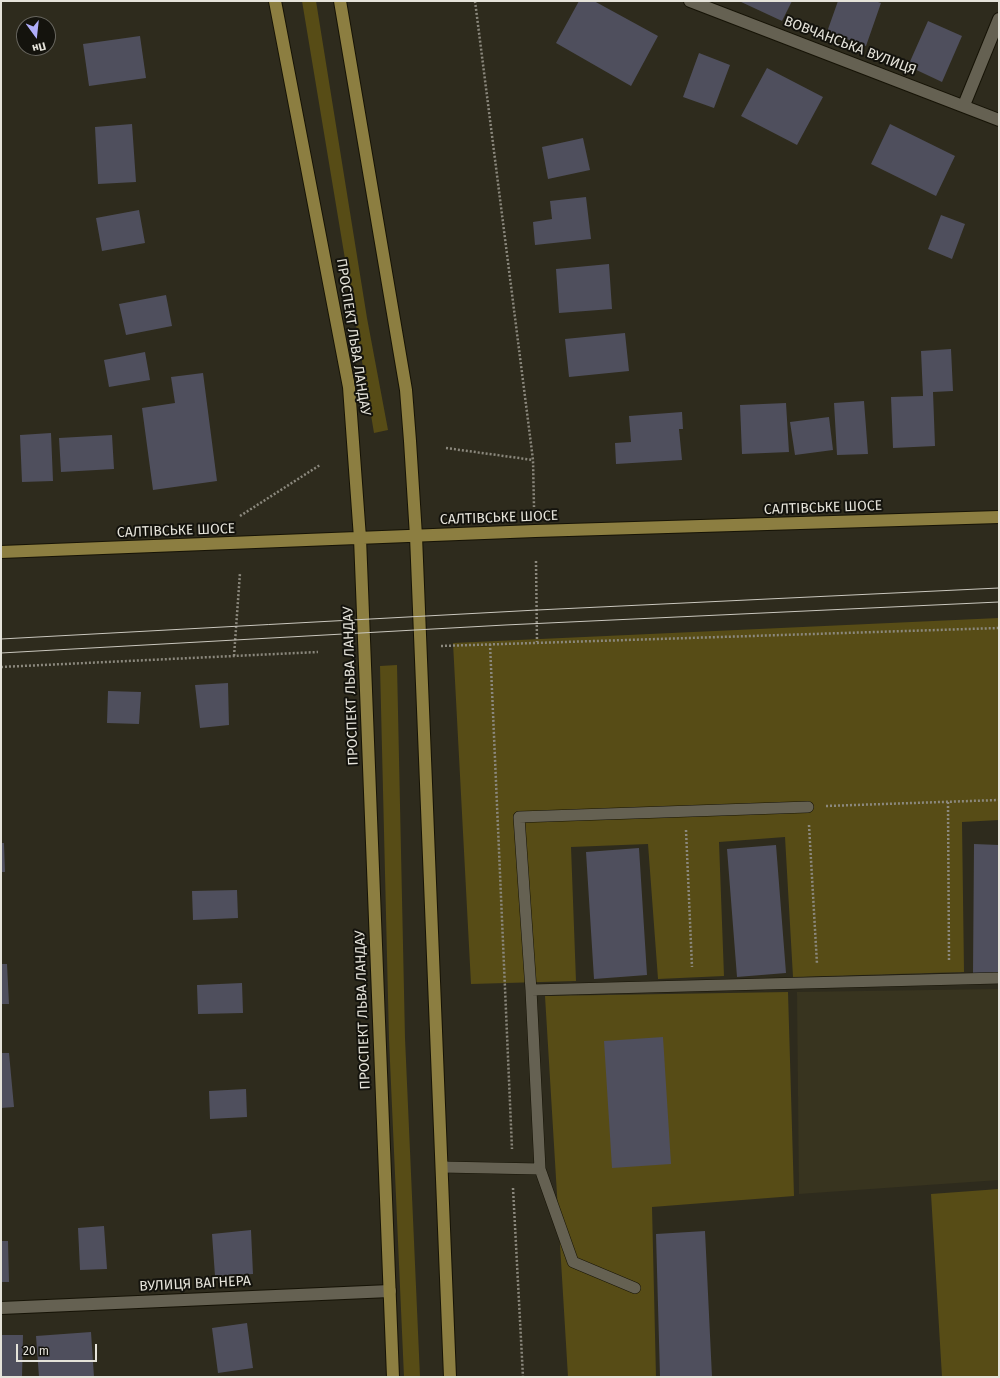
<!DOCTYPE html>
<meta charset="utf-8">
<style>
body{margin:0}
#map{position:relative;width:1000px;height:1378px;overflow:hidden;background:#2e2b1d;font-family:"Fira Sans",sans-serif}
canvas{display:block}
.frame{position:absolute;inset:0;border:2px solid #e5e3da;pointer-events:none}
.north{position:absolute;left:16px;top:16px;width:40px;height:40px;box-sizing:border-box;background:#14130d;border:1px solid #68665f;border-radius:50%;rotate:165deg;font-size:11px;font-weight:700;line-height:16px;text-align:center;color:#e5e3da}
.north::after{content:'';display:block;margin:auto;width:14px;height:18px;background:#b0aefa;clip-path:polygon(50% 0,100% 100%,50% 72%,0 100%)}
.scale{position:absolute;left:16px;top:1344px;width:81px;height:18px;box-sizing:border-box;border:2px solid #e5e3da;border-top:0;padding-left:5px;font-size:12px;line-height:14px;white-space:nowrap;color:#e5e3da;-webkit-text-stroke:3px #14130d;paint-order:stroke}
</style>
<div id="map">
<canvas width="1000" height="1378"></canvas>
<div class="frame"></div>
<div class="north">Пн</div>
<div class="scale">20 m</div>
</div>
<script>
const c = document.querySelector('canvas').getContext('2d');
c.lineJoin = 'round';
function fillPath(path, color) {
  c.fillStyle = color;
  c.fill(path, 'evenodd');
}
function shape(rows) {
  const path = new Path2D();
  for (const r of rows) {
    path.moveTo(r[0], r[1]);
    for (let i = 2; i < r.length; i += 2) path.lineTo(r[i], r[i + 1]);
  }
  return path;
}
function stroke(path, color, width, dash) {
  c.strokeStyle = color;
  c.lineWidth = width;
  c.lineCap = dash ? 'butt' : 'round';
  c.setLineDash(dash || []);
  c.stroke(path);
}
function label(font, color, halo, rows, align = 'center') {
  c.font = font + ' "Fira Sans",sans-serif';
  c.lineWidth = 4;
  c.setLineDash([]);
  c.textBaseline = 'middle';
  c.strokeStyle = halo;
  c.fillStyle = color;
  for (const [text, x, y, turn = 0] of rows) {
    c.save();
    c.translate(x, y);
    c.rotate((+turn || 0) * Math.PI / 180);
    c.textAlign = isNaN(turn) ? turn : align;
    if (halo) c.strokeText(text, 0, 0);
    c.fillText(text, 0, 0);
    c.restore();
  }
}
fillPath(shape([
 [999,989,999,1180,799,1194,797,992]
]), '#38341f');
fillPath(shape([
 [302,1,316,1,367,318,388,430,374,433],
 [999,618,999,820,962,822,964,972,793,977,785,837,719,842,724,976,658,979,648,844,571,847,576,981,471,984,453,643],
 [397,665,405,1038,420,1377,404,1377,389,1039,380,666],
 [788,992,794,1196,652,1207,656,1377,568,1377,545,996],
 [999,1189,999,1377,942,1377,931,1194]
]), '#574c16');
fillPath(shape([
 [579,1,594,1,658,36,631,86,556,43],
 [739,1,792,1,782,21],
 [838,1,875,1,881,3,866,46,827,32],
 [928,21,962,36,942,82,908,66],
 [140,36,146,78,89,86,83,44],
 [699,53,730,65,714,108,683,97],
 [767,68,823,97,797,145,741,116],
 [132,124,136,182,98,184,95,127],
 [890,124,955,156,936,196,871,164],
 [583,138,590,170,548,179,542,147],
 [586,197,591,239,535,245,533,222,552,219,550,201],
 [139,210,145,243,102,251,96,218],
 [941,215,965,224,952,259,928,249],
 [609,264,612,309,559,313,556,269],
 [166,295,172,326,126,335,119,304],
 [625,333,629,371,569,377,565,339],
 [951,349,953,391,933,392,935,446,893,448,891,397,923,396,921,351],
 [145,352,150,380,109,387,104,360],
 [203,373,217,481,153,490,142,408,175,403,171,377],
 [864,401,868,454,837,455,834,403],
 [786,403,789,452,742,454,740,405],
 [682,412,683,429,679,429,682,460,616,464,615,443,631,442,629,416],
 [829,417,833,450,795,455,790,422],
 [51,433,53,481,22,482,20,435],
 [112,435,114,469,61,472,59,438],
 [228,683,229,725,200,728,195,685],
 [108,691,141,692,139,724,107,723],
 [1,843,4,843,5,872,1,872],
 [974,844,999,845,999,973,973,973],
 [776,845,786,973,737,977,727,849],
 [639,848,647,975,594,979,586,852],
 [237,890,238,918,193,920,192,891],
 [1,964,7,964,9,1004,1,1004],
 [242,983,243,1013,198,1014,197,985],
 [663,1037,671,1164,612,1168,604,1041],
 [1,1053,9,1053,14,1107,1,1108],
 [246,1089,247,1117,210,1119,209,1091],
 [104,1226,107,1269,80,1270,78,1228],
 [251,1230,253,1274,215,1276,212,1234],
 [705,1231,712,1377,660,1377,656,1234],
 [1,1241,8,1241,9,1282,1,1282],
 [247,1323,253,1368,218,1373,212,1328],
 [91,1332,94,1377,39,1377,36,1336],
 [1,1335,23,1335,22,1377,1,1377]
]), '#4f4f5d');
const lane = shape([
 [531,990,519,817,808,807],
 [442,1167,540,1169,531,990,999,978],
 [540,1169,573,1262,635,1288]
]);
const street = shape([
 [690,1,999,120],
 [964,105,999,19],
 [1,1308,390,1291]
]);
const primary = shape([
 [275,1,349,387,360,538,393,1377],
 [340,1,406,390,410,441,416,536,450,1377],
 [1,552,535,531,999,517]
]);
stroke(lane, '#161306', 12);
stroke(street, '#161306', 14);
stroke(primary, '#161306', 14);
stroke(shape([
 [475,1,533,460,534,507],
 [446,448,533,460],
 [240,516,320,465],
 [536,561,537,642],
 [490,644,512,1149],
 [441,646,999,628],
 [234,656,240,573],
 [1,667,318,652],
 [948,802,949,961],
 [826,806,999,800],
 [809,825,817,964],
 [686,830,692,967],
 [513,1188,523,1377]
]), '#8b887d', 2.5, [2, 2]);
stroke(lane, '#656152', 11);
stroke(street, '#656152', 12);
stroke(primary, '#8c7e41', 12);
stroke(shape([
 [1,639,537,610,999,588],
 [1,653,505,625,999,602]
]), '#cac7be', 1);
label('14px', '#e5e3da', '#14130d', [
 ["ВОВЧАНСЬКА ВУЛИЦЯ",850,46,21],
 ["ПРОСПЕКТ ЛЬВА ЛАНДАУ",353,337,81],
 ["САЛТІВСЬКЕ ШОСЕ",823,508,-2],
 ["САЛТІВСЬКЕ ШОСЕ",499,518,-2],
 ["САЛТІВСЬКЕ ШОСЕ",176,531,-2],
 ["ПРОСПЕКТ ЛЬВА ЛАНДАУ",351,686,-92],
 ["ПРОСПЕКТ ЛЬВА ЛАНДАУ",363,1010,-92],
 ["ВУЛИЦЯ ВАГНЕРА",195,1284,-3]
]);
</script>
